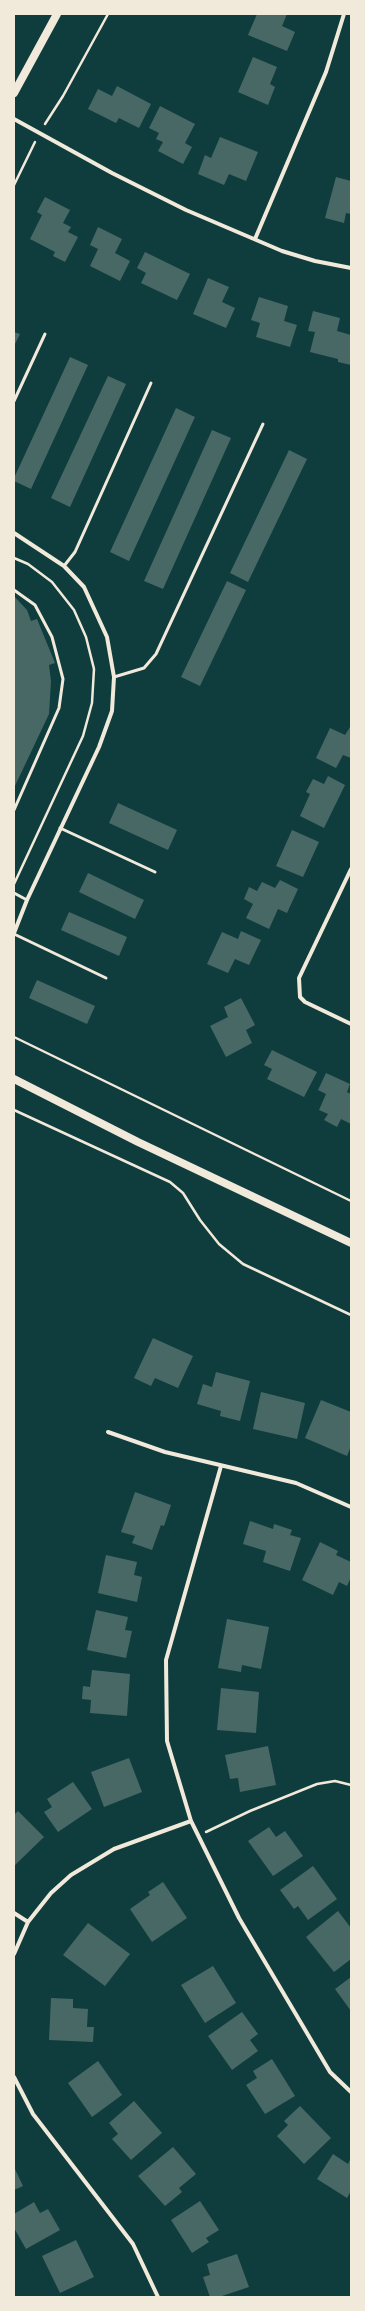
<!DOCTYPE html>
<style>
body{margin:0}
#map{position:relative;width:365px;height:2311px;overflow:hidden;background:#0f3d3e;font-family:"Zilla Slab",serif}
canvas{display:block}
.frame{position:absolute;inset:0;border:15px solid #f1e9da;pointer-events:none}
</style>
<div id="map">
<canvas width="365" height="2311"></canvas>
<div class="frame"></div>
</div>
<script>
const c = document.querySelector('canvas').getContext('2d');
c.lineJoin = 'round';
function fillPath(path, color) {
  c.fillStyle = color;
  c.fill(path, 'evenodd');
}
function shape(rows) {
  const path = new Path2D();
  for (const r of rows) {
    path.moveTo(r[0], r[1]);
    for (let i = 2; i < r.length; i += 2) path.lineTo(r[i], r[i + 1]);
  }
  return path;
}
function stroke(path, color, width, dash) {
  c.strokeStyle = color;
  c.lineWidth = width;
  c.lineCap = dash ? 'butt' : 'round';
  c.setLineDash(dash || []);
  c.stroke(path);
}
fillPath(shape([
 [257,14,287,14,282,26,295,32,287,51,248,35],
 [253,57,277,67,270,84,275,87,268,105,238,92],
 [117,86,151,104,139,128,119,118,116,123,88,109,98,89,112,96],
 [160,106,195,124,185,143,192,147,183,164,158,151,163,142,156,139,159,133,149,128],
 [220,137,258,152,246,181,229,174,224,185,198,174,205,155,211,158],
 [336,177,351,181,351,214,346,213,344,223,325,218],
 [45,197,70,210,63,223,71,227,68,232,78,237,65,262,53,256,55,252,30,239,42,215,37,212],
 [98,227,122,239,115,253,130,261,120,281,90,266,98,249,90,245],
 [145,252,190,274,177,300,141,283,146,273,137,268],
 [208,278,229,287,222,302,235,308,226,328,193,314],
 [259,297,288,306,284,321,297,325,290,347,256,337,260,323,251,320],
 [313,311,340,318,337,331,351,335,351,365,338,362,338,359,310,352,315,332,308,331],
 [14,332,20,334,14,346],
 [70,357,88,365,31,489,14,481,14,478],
 [108,376,126,384,70,507,51,498],
 [176,408,195,417,129,561,110,552],
 [212,430,231,438,163,589,144,581],
 [289,450,307,459,248,582,230,573],
 [227,581,246,590,200,686,181,677],
 [14,596,27,610,31,621,37,619,55,663,49,665,51,681,49,714,14,788],
 [350,727,351,758,343,755,336,768,316,758,330,728,345,735],
 [328,776,345,785,324,828,300,816,310,794,306,792,313,779,324,784],
 [118,803,177,830,168,850,109,823],
 [292,830,319,842,303,877,276,866],
 [88,873,144,900,135,919,79,892],
 [280,880,298,889,287,913,278,909,269,929,246,918,253,904,244,899,249,887,257,891,262,882,275,888],
 [69,912,127,937,119,956,61,930],
 [241,931,261,940,249,965,235,959,228,973,207,964,222,932,238,939],
 [37,980,95,1006,87,1024,29,998],
 [241,998,255,1025,246,1030,252,1043,226,1057,210,1026,228,1017,224,1007],
 [272,1050,317,1072,304,1097,267,1079,272,1069,264,1065],
 [326,1073,350,1084,347,1092,351,1094,351,1124,341,1119,337,1127,324,1120,328,1114,319,1110,326,1094,318,1090],
 [153,1338,193,1356,178,1388,155,1378,151,1386,134,1378],
 [216,1372,250,1381,240,1421,220,1416,221,1411,197,1404,203,1384,212,1387],
 [261,1392,305,1403,297,1439,253,1429],
 [321,1400,351,1412,351,1446,347,1456,305,1438],
 [135,1492,171,1505,164,1526,161,1525,152,1550,132,1543,135,1536,121,1532],
 [250,1521,273,1529,274,1524,292,1530,290,1535,301,1538,290,1571,263,1562,266,1551,243,1544],
 [320,1542,338,1551,336,1555,351,1562,351,1577,347,1586,339,1582,333,1595,302,1580],
 [106,1555,137,1562,134,1575,142,1577,137,1602,98,1593],
 [96,1610,128,1617,125,1630,132,1631,126,1658,87,1650],
 [227,1619,269,1627,261,1669,242,1665,241,1672,218,1668],
 [92,1670,130,1674,127,1716,90,1713,91,1700,82,1699,83,1686,90,1687],
 [221,1688,259,1692,256,1733,217,1730],
 [268,1746,276,1785,240,1792,238,1778,230,1779,225,1755],
 [129,1758,142,1792,104,1807,91,1772],
 [73,1782,92,1809,58,1832,44,1812,52,1807,47,1799],
 [18,1811,44,1837,14,1866,14,1815],
 [269,1827,276,1837,285,1831,303,1856,273,1876,248,1841],
 [313,1866,337,1899,308,1920,298,1906,294,1909,280,1890],
 [163,1882,187,1918,152,1942,130,1909,150,1895,148,1892],
 [338,1911,351,1928,351,1959,334,1972,306,1937],
 [88,1923,130,1954,105,1986,63,1955],
 [213,1966,236,2003,205,2023,181,1985],
 [351,1977,351,2011,335,1989],
 [51,1998,73,1999,73,2008,88,2009,87,2027,94,2027,93,2042,49,2040],
 [242,2012,258,2034,250,2040,258,2051,232,2070,208,2036],
 [272,2059,295,2096,265,2114,246,2085,257,2078,253,2071],
 [98,2061,122,2095,92,2117,68,2083],
 [134,2101,162,2133,131,2160,112,2139,118,2134,109,2123],
 [300,2106,331,2138,304,2164,277,2136,288,2125,284,2121],
 [173,2147,196,2174,179,2188,182,2192,165,2206,138,2176],
 [333,2154,348,2164,351,2158,351,2191,347,2198,317,2179],
 [14,2167,23,2186,14,2190],
 [200,2201,219,2230,206,2238,209,2242,192,2253,171,2220],
 [34,2202,40,2213,48,2209,60,2230,26,2249,14,2228,14,2214],
 [76,2240,94,2277,60,2293,42,2256],
 [237,2254,249,2287,219,2297,210,2297,203,2277,210,2275,207,2264]
]), '#486865');
stroke(shape([
 [45,124,63,96,108,14],
 [14,185,35,142],
 [14,558,28,564,52,582,74,610,86,637,94,669,92,703,83,736,14,884],
 [14,1037,351,1201],
 [14,1110,170,1182,183,1193,200,1220,219,1244,243,1264,351,1315],
 [206,1832,250,1811,317,1784,335,1781,351,1785]
]), '#f1e9da', 2.5);
stroke(shape([
 [14,401,45,334],
 [64,566,75,552,151,383],
 [14,590,35,605,52,637,63,679,59,708,14,810],
 [114,677,144,668,156,654,263,424],
 [60,828,155,872],
 [14,893,27,900],
 [14,934,106,978]
]), '#f1e9da', 3);
stroke(shape([
 [14,119,112,173,186,210,282,251,315,261,351,268],
 [255,239,326,72,344,14],
 [14,533,64,566,84,587,107,637,114,677,112,711,99,747,27,900,14,933],
 [351,869,299,978,300,997,305,1002,351,1024],
 [108,1432,165,1452,296,1483,351,1507],
 [221,1466,166,1660,167,1741,191,1821,239,1918,330,2072,351,2092],
 [14,1913,28,1922],
 [14,1954,28,1922,51,1893,71,1875,114,1849,191,1821],
 [14,2077,33,2114,133,2244,158,2297]
]), '#f1e9da', 4);
stroke(shape([
 [14,93,57,14],
 [14,1079,138,1142,351,1243]
]), '#f1e9da', 8);
</script>
